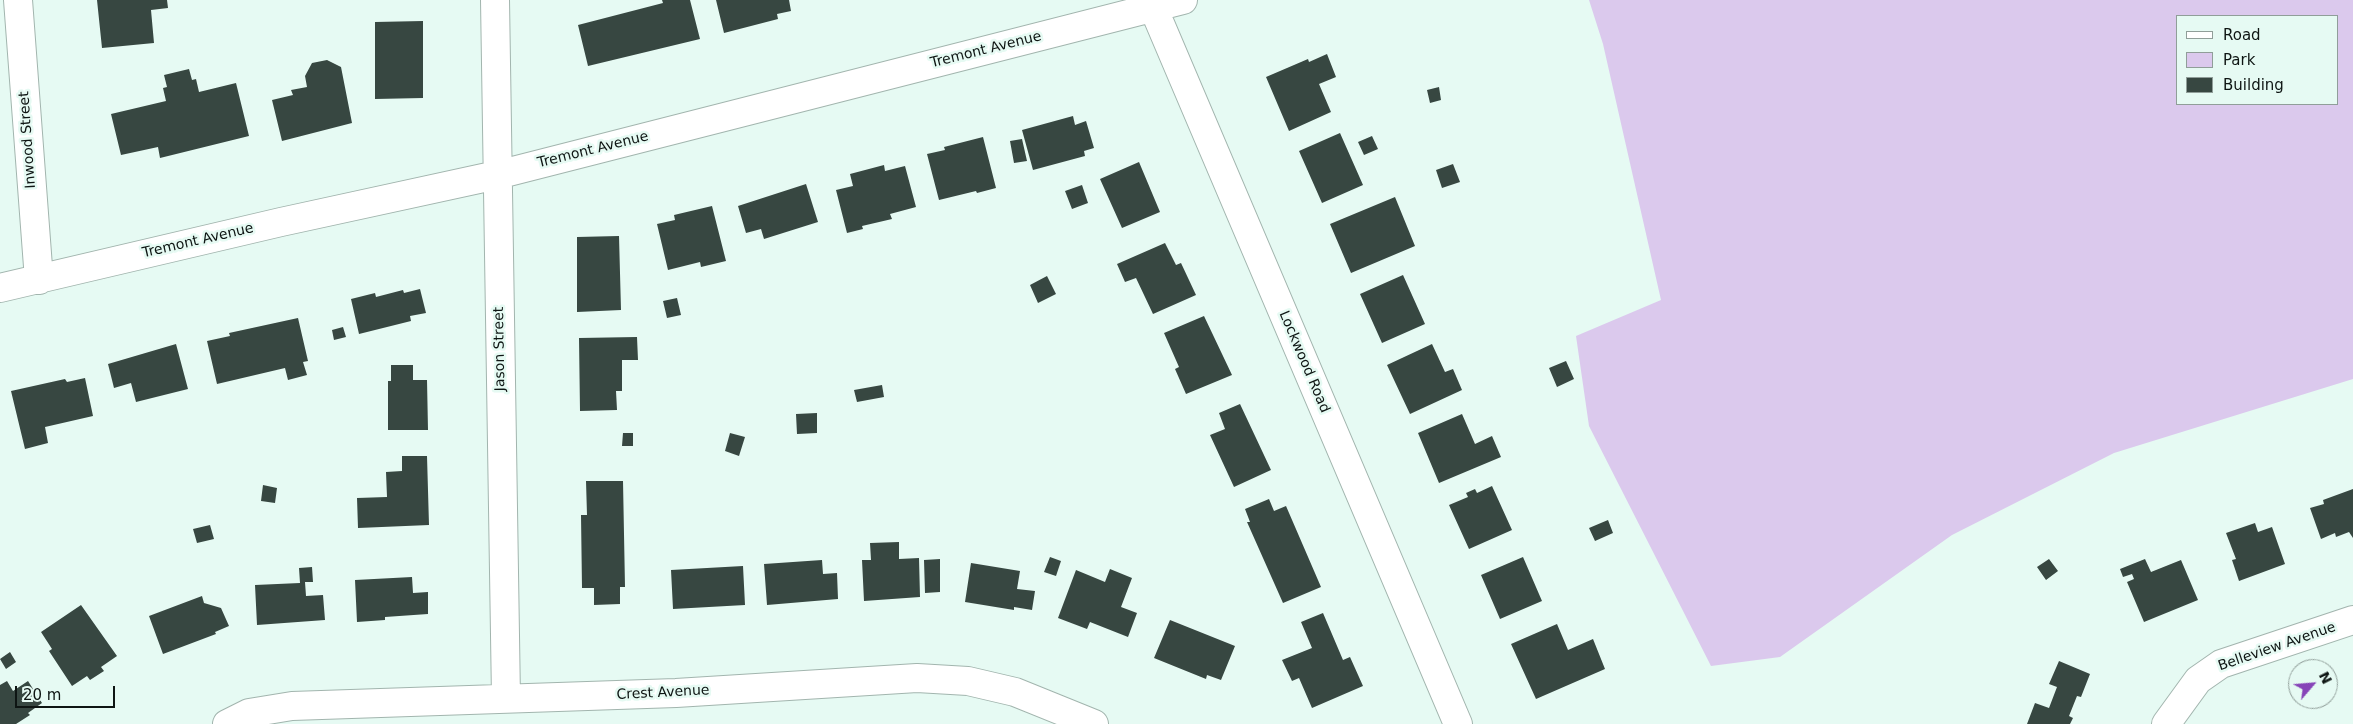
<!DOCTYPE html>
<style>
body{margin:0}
#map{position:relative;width:2353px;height:724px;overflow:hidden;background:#e6faf3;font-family:"DejaVu Sans",sans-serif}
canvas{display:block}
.legend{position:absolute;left:2176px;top:15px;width:162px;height:90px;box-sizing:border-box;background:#e6faf3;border:1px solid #909e99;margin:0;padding:6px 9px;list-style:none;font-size:15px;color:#0e1513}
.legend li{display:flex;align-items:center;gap:10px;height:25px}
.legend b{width:25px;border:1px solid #909e99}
.north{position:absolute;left:2288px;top:659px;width:50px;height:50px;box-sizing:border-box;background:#e6faf3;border:1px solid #909e99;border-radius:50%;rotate:63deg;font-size:14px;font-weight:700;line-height:20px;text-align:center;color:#0e1513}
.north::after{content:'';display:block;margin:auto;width:18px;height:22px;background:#8744b8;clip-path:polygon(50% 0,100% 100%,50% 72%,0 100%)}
.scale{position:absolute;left:15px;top:686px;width:100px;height:22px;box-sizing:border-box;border:2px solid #0e1513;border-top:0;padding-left:6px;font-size:15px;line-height:18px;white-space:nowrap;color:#0e1513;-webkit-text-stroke:4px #e6faf3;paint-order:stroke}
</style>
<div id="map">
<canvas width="2353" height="724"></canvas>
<ul class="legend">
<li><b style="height:6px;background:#fff"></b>Road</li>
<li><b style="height:14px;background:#dbc9ed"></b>Park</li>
<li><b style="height:14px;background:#374741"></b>Building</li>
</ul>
<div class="north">N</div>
<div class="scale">20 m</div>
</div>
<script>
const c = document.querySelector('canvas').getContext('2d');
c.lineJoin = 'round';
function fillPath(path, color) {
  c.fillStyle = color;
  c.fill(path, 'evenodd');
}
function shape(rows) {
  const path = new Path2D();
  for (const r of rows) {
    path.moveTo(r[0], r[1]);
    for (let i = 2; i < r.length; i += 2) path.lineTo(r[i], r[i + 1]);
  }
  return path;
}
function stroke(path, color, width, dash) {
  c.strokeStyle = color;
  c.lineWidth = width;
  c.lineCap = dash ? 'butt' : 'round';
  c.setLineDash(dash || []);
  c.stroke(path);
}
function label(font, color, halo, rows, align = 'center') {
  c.font = font + ' "DejaVu Sans",sans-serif';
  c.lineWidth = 5;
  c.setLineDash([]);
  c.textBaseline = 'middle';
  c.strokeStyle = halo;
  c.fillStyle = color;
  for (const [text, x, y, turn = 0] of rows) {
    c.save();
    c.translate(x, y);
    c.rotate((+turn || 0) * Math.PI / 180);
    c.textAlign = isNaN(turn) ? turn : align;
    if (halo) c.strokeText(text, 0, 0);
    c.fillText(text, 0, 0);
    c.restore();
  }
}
fillPath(shape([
 [1589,0,2353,0,2353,379,2114,453,1952,535,1780,657,1711,666,1589,426,1576,336,1661,300,1603,44],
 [2177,16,2337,16,2337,104,2177,104]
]), '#dbc9ed');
fillPath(shape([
 [97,0,167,0,168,8,151,10,154,43,102,48],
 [662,0,690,0,700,39,588,66,578,25,663,3],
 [716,0,789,0,791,11,777,14,778,19,724,33],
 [423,21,423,98,375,99,375,22],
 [1327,54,1336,77,1319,84,1331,112,1289,131,1266,77,1308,59,1309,62],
 [327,60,341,67,352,123,282,141,272,100,293,95,291,90,307,87,305,76,312,63],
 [189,69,192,80,196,79,199,92,236,83,249,136,160,158,158,147,121,155,111,114,166,101,163,88,167,87,164,75],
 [1439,87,1441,100,1430,103,1427,90],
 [1073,116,1075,125,1086,121,1094,148,1084,151,1085,156,1033,170,1022,130],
 [1340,133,1363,185,1322,203,1299,151],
 [1372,136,1378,149,1364,155,1358,142],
 [983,137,996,188,977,193,976,191,939,200,927,154,945,150,944,147],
 [1022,139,1027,161,1014,163,1010,141],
 [1139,162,1160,212,1122,228,1100,179],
 [1453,164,1460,182,1442,188,1436,170],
 [884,165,885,171,905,166,916,207,890,214,892,219,862,226,863,229,847,233,836,190,853,186,850,174],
 [806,184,818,222,764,239,761,229,746,233,738,206],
 [1082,185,1088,203,1072,209,1065,191],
 [1395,197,1415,246,1351,273,1330,224],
 [712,206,726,261,701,267,700,262,668,270,657,224,675,220,674,215],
 [619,236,621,310,577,312,577,237],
 [1165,243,1176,265,1181,263,1196,295,1153,314,1136,278,1125,282,1117,264],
 [1403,275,1425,324,1382,343,1360,294],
 [1047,276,1056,294,1038,303,1030,285],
 [420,289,426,313,410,316,411,321,359,334,351,299,375,293,376,297,403,290,404,293],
 [677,298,681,315,667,318,663,301],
 [1204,316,1232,375,1186,394,1175,369,1179,367,1164,333],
 [298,318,308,361,303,362,307,375,288,380,285,368,217,384,207,341,230,336,229,333],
 [343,327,346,337,334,340,332,330],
 [637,337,638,360,622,360,622,391,616,391,617,410,580,411,579,338],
 [176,344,188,389,136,402,131,383,114,388,108,364],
 [1432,344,1445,372,1453,369,1462,390,1410,414,1387,365],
 [1566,361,1574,379,1557,387,1549,368],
 [391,365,413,365,413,380,427,380,428,430,388,430,388,381,391,381],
 [85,378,93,416,45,427,48,443,25,449,11,391,65,379,67,382],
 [882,385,884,397,857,402,854,390],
 [1240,404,1271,470,1234,487,1210,435,1225,429,1219,413],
 [817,413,817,433,797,434,796,414],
 [1462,414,1475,444,1492,436,1501,457,1439,483,1418,433],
 [623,433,633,433,633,446,622,446],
 [730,433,745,437,739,456,725,451],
 [402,456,427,456,429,525,358,528,357,498,387,497,386,472,402,471],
 [586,481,623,481,625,587,620,587,620,604,594,605,594,588,582,588,581,515,587,515],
 [263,485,277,488,275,503,261,501],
 [1492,486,1512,530,1469,549,1449,505,1468,497,1466,493,1475,489,1477,493],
 [2353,489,2353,538,2349,532,2336,537,2335,533,2321,539,2310,508,2324,504,2323,500],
 [1269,499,1274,511,1286,506,1321,587,1283,603,1247,522,1250,522,1245,509],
 [1608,520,1613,533,1595,541,1589,528],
 [2255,523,2258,532,2272,527,2285,564,2239,581,2232,560,2236,559,2226,533],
 [210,525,214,539,197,543,193,529],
 [899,542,899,559,919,558,920,597,864,601,862,560,871,560,870,543],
 [1050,557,1061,561,1056,576,1044,572],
 [1523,557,1542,601,1500,619,1481,575],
 [940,559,940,592,925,593,924,560],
 [2049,559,2058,571,2046,580,2037,567],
 [2145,559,2151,572,2181,560,2198,600,2144,622,2127,582,2134,579,2132,574,2123,577,2120,569],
 [822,560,823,574,837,573,838,599,767,605,764,564],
 [971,563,1020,571,1017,589,1035,591,1032,610,1014,607,1014,610,965,602],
 [743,566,745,605,673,609,671,570],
 [312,567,313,582,305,582,306,596,323,595,325,620,257,625,255,585,300,583,299,568],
 [1110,569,1132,578,1121,607,1137,613,1128,637,1090,622,1087,629,1058,618,1076,570,1105,582],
 [412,577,413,593,428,592,428,614,385,617,385,620,357,622,355,580],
 [202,596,204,603,221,608,229,626,215,632,216,634,163,654,149,616],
 [81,605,117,656,101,667,104,671,90,680,87,676,72,686,49,651,52,649,41,632],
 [1323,613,1343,660,1350,657,1363,686,1312,708,1299,678,1292,681,1282,660,1312,648,1301,622],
 [1170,620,1235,646,1221,680,1207,675,1206,679,1154,658],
 [1557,624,1568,650,1593,639,1605,669,1536,699,1511,644],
 [10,652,16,662,6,669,0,659],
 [2059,661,2090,674,2081,697,2077,696,2069,716,2073,718,2070,724,2027,724,2035,703,2049,708,2057,687,2049,684],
 [7,681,13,691,28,681,42,703,28,713,30,715,16,724,0,724,0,685]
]), '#374741');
const street = shape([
 [18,0,39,280],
 [495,0,506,698],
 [1150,0,1458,724],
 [0,288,281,222,497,175,1183,0],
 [227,724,249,713,292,706,676,693,917,678,968,681,1015,692,1094,724],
 [2166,724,2198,680,2221,664,2353,620]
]);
stroke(street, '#a2b5ae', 30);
stroke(street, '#fff', 28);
label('14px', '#0e1513', '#e6faf3', [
 ["Tremont Avenue",986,50,-14],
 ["Inwood Street",28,140,-94],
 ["Tremont Avenue",593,150,-14],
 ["Tremont Avenue",198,241,-13],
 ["Jason Street",500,349,-91],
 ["Lockwood Road",1304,362,67],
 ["Belleview Avenue",2277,647,-19],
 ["Crest Avenue",663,693,-3]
]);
</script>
